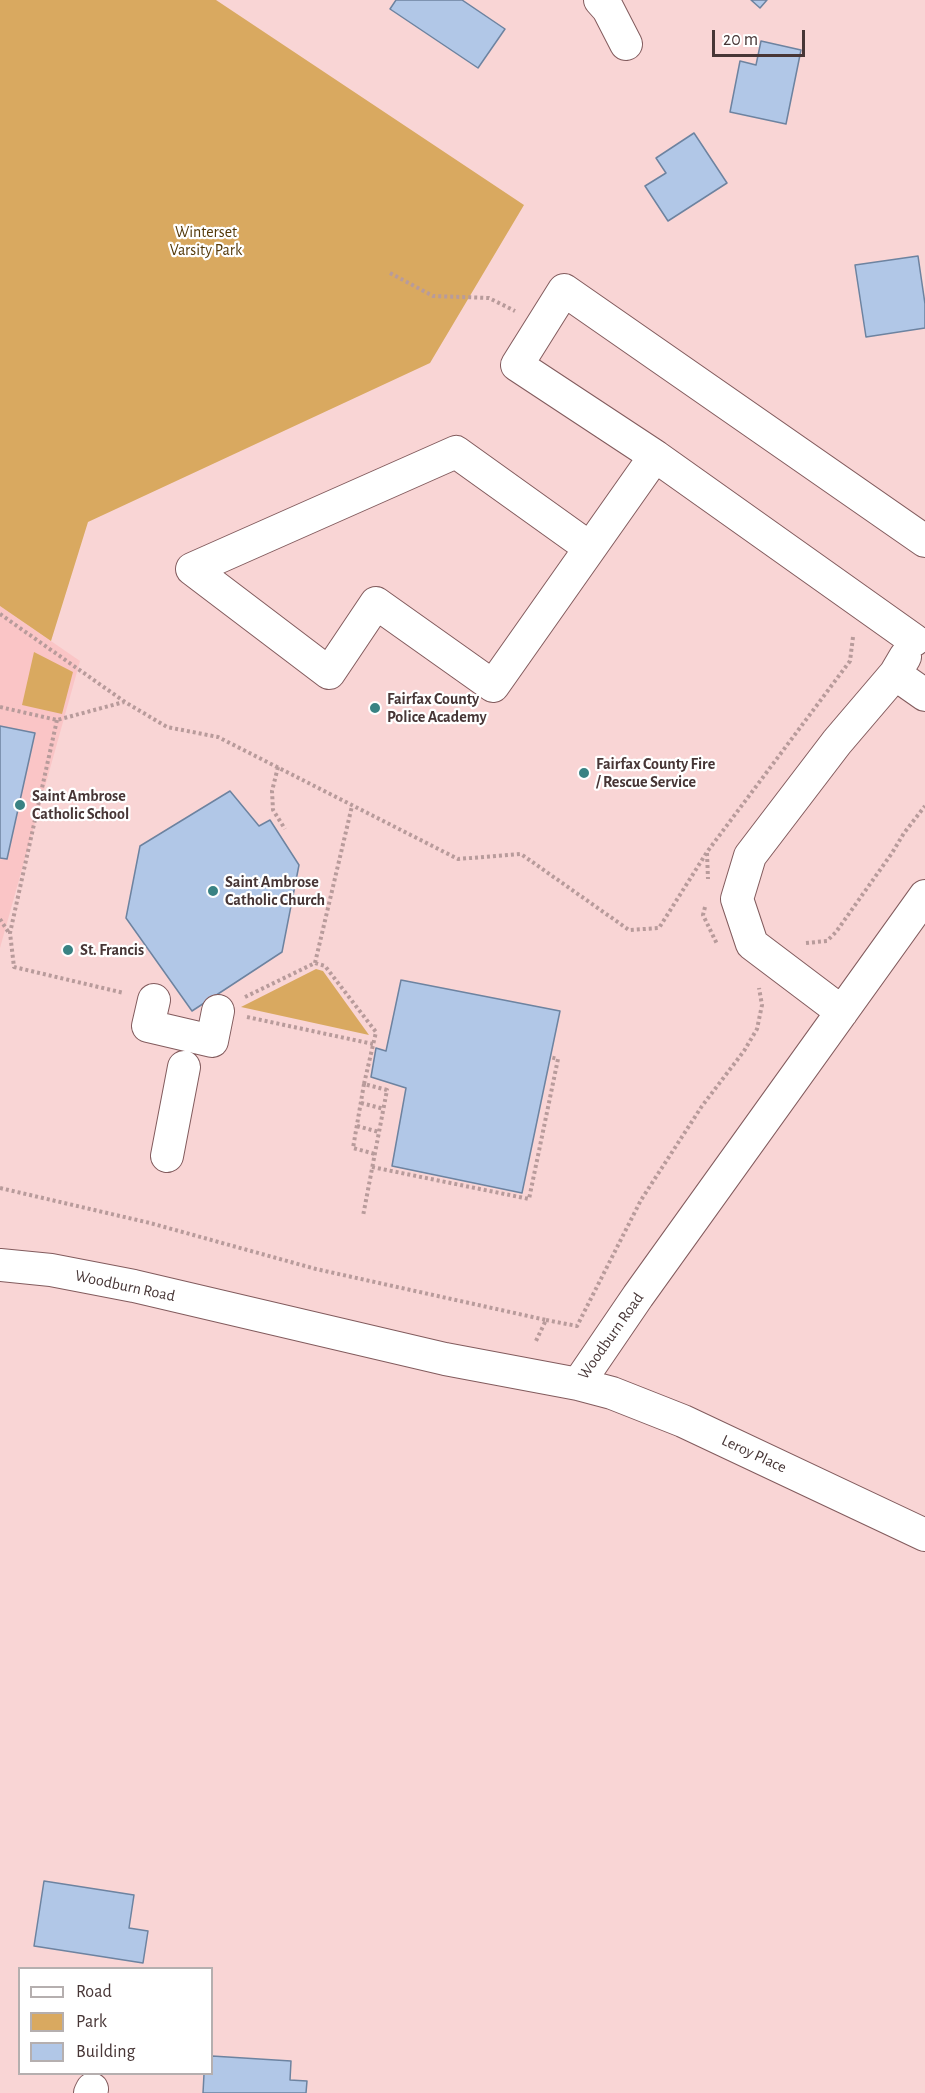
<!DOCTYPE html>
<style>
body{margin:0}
#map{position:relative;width:925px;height:2093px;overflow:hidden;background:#f9d5d5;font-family:"Alegreya Sans",sans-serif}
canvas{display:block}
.legend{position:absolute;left:18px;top:1967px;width:195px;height:108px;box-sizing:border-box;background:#fff;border:2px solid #b5afaf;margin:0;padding:8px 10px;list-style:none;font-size:18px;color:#473636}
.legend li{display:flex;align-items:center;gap:12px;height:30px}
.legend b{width:30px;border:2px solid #b5afaf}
.scale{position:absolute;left:712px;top:30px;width:93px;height:27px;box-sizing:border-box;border:3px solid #473636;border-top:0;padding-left:8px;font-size:18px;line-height:21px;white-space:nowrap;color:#473636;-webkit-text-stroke:4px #fff;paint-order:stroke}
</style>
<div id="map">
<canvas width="925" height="2093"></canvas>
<ul class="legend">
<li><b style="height:8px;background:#fff"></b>Road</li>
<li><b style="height:16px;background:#d9a960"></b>Park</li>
<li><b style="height:16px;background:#b1c7e7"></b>Building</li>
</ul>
<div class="scale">20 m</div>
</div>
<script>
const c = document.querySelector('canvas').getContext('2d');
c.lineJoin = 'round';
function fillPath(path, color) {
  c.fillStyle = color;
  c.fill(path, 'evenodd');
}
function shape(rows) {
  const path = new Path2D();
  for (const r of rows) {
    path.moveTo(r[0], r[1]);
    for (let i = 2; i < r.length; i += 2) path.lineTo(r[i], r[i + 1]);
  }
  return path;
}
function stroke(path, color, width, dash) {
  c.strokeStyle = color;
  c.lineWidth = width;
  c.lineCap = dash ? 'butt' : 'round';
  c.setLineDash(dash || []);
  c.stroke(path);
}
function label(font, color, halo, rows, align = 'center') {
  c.font = font + ' "Alegreya Sans",sans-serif';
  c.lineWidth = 4.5;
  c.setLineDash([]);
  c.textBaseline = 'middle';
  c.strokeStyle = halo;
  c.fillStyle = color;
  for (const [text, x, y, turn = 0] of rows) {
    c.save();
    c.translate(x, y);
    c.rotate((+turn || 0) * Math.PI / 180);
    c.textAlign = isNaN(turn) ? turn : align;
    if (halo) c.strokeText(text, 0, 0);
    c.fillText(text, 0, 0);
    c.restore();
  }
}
fillPath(shape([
 [0,606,80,661,0,948]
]), '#fac5c6');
fillPath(shape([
 [0,0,216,0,524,205,430,363,88,522,51,641,0,606],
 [34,652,73,672,62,714,22,705],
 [316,969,323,971,369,1035,241,1007]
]), '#d9a960');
const building = shape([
 [396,0,462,0,505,29,478,68,390,9,396,0],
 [751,0,767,0,760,8,751,0],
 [761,41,801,50,786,124,730,112,740,61,756,65,761,41],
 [694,133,727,183,668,221,645,186,666,173,656,158,694,133],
 [918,256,925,304,925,328,866,337,855,265,918,256],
 [0,726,35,733,7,859,0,858,0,726],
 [230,791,259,826,270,820,299,865,282,952,192,1011,126,918,140,846,230,791],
 [401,980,560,1011,522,1193,392,1166,406,1088,371,1077,376,1048,386,1051,401,980],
 [44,1881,134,1895,129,1928,148,1931,143,1963,34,1946,44,1881],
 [212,2056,291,2061,290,2080,307,2081,306,2093,203,2093,204,2074,212,2074,212,2056]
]);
fillPath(building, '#b1c7e7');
stroke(building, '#6d83a0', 1.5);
const minor = shape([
 [600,0,608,9,626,44],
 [590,548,456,452,192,569,329,673,376,603,493,686,655,456],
 [914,640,655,456,517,365,564,290,925,541],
 [905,657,895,674,925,695],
 [154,1000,148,1026,212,1041,218,1011],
 [842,1012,752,944,737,899,750,856,837,742,895,674],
 [167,1156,184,1067],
 [0,1265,51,1270,134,1286,445,1359,578,1384,612,1393,683,1421,925,1535],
 [578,1384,638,1296,925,896],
 [90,2093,92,2089]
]);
stroke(minor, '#825b5d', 34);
stroke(shape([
 [390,273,433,296,489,298,515,311],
 [0,614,125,702,167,727,218,737,458,859,521,854,629,930,659,928,707,852,850,661,853,637],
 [0,707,57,720,124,702],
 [57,720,10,933,14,967,124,993],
 [278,767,272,791,273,810,285,829],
 [707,853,708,879],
 [705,907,703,915,717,944],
 [0,919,9,933],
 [806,943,827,941,836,932,892,853,904,833,925,806],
 [315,963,352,806],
 [245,997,315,963,325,966,376,1032,364,1084,387,1090,363,1216],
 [247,1017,373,1044],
 [364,1084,353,1148,375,1154],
 [361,1103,384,1109],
 [357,1126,379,1132],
 [372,1167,529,1199,558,1059,550,1057],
 [0,1188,150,1223,316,1269,546,1320,535,1343],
 [546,1320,577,1326,641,1200,702,1106,744,1051,757,1029,762,1005,759,988]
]), '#b89b9b', 4, [3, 3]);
stroke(minor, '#fff', 32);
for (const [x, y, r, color] of [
 [375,708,6,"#398283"],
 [584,773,6,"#398283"],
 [20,805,6,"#398283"],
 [213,891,6,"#398283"],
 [68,950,6,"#398283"]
]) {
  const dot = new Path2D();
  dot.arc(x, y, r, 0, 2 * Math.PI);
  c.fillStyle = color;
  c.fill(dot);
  stroke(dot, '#fff', 2);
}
label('16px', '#543909', '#fff', [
 ["Winterset",206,232],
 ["Varsity Park",206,250]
]);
label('bold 16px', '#473636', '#fff', [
 ["Fairfax County",387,699],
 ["Police Academy",387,717],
 ["Fairfax County Fire",596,764],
 ["/ Rescue Service",596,782],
 ["Saint Ambrose",32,796],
 ["Catholic School",32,814],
 ["Saint Ambrose",225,882],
 ["Catholic Church",225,900],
 ["St. Francis",80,950]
], 'left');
label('16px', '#473636', '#fff', [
 ["Woodburn Road",125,1286,12],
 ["Woodburn Road",611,1336,-55],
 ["Leroy Place",754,1454,25]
]);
</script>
